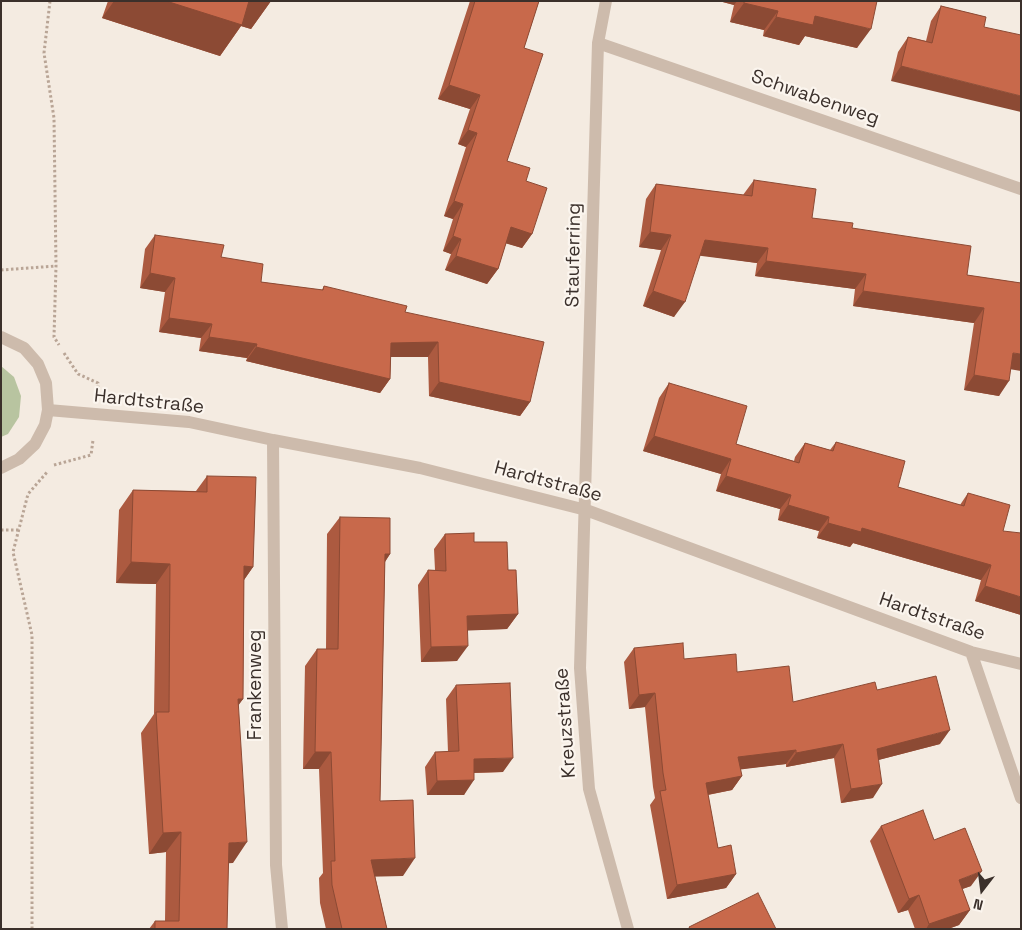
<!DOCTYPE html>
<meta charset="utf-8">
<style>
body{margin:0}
#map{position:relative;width:1022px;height:930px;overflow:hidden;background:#f4ebe1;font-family:"Space Grotesk",sans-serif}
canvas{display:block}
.frame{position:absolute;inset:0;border:2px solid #3b302b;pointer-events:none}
.north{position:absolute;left:957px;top:865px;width:50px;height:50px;-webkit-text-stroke:4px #fbf5ee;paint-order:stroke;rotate:195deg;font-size:14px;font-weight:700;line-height:20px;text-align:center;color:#3b302b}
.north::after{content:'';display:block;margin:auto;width:18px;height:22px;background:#3b302b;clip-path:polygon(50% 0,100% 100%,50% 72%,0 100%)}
</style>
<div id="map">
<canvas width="1022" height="930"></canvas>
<div class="frame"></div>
<div class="north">N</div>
</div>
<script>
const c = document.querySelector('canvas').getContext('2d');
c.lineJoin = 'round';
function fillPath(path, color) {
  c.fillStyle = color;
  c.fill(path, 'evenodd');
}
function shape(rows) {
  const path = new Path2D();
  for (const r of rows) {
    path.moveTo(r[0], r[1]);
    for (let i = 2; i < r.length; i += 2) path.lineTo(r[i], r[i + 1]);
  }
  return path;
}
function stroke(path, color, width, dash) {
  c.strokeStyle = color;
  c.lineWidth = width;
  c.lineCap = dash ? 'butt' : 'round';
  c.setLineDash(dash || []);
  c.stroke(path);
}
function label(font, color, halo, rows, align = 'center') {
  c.font = font + ' "Space Grotesk",sans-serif';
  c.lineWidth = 4.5;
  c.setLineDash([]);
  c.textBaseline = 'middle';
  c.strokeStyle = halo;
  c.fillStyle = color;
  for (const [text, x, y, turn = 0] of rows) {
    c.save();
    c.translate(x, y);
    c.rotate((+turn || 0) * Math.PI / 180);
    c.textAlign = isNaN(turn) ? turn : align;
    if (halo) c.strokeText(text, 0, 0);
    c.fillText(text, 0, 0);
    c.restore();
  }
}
fillPath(shape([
 [1,366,14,377,21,396,19,417,8,434,1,437]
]), '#b8c4a0');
stroke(shape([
 [50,1,44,53,54,118,56,266,54,337,59,345],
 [1,270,56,266],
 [64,353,78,374,98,383,98,389],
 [54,465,91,455,93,440],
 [1,530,19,530],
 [32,929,32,635,13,552,28,494,48,471]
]), '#b9a596', 3, [2.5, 2.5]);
stroke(shape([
 [606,1,598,43,580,668,589,789,628,929],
 [598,43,1021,189],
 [48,410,189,422,273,440,420,468,586,510,971,652,1021,664],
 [273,440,276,865,282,929],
 [971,652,1021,798]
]), '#cdbbac', 12);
stroke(shape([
 [1,337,24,348,38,364,46,383,48,410,45,425,35,444,19,459,1,468]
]), '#cdbbac', 12);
fillPath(shape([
 [108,1,271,1,251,29,241,26,220,56,102,18],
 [470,1,539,1,524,48,507,161,526,181,532,234,522,248,506,243,498,269,487,284,445,270,451,254,443,251,453,219,444,216,466,147,458,144,470,109,438,99],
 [719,1,877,1,857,48,805,36,799,45,763,36,764,30,730,22,734,5],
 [941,6,986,17,891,81,898,52,908,37,926,41,931,21],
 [754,180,812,218,852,228,967,275,1021,283,1011,369,999,396,964,390,974,323,853,306,855,289,755,276,757,263,700,255,674,317,643,306,661,250,639,247,646,199,656,184,743,195],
 [155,235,221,257,261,282,322,290,324,286,405,312,530,402,520,416,429,396,428,357,391,357,390,379,380,393,246,361,247,358,199,351,201,338,159,332,165,292,140,288,145,249],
 [669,383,736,444,794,461,795,457,805,443,830,450,836,442,898,487,960,505,968,493,1003,531,1021,615,975,601,981,580,853,543,850,547,817,538,819,531,778,520,780,509,716,491,721,474,643,451,659,398],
 [207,476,253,567,244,580,243,699,238,705,233,863,228,863,227,929,149,929,155,921,165,921,166,852,149,854,141,733,154,714,156,584,116,583,119,510,133,490,196,491],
 [340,517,390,554,385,562,380,801,403,876,375,876,387,929,326,929,320,903,319,878,323,873,319,769,303,769,305,666,317,649,326,649,327,534],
 [445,534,474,542,508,570,518,614,507,629,467,630,457,661,421,662,418,585,428,570,435,570,434,549],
 [634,648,684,659,737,672,793,702,877,690,940,744,878,760,873,798,841,803,834,758,786,767,786,764,740,769,742,776,732,790,708,795,718,848,736,874,726,888,667,899,650,805,655,798,653,787,645,707,629,709,624,662],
 [456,685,503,772,474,773,464,795,427,795,425,767,435,752,448,752,446,699],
 [881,826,934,840,971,886,962,889,970,910,959,925,948,929,915,929,908,910,898,913,870,841]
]), '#ac5a40');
fillPath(shape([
 [114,1,271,1,251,29,241,26,220,56,102,18],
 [719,1,737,1,734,5],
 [744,3,778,11,764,30,730,22],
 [815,16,871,29,857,48,805,36,799,45,763,36,776,17],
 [901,66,1021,96,1021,112,891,81],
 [449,85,480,95,470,109,438,99],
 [468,130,477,133,466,147,458,144],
 [454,201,463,204,453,219,444,216],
 [511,227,532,234,522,248,501,242],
 [650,232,671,235,661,250,639,247],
 [453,236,461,239,451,254,443,251],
 [705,240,768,248,757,263,694,255],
 [456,256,498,269,487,284,445,270],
 [766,261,866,274,855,289,755,276],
 [150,273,175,278,165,292,140,288],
 [653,291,685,302,674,317,643,306],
 [863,291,984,308,974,323,853,306],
 [169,318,212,324,201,338,159,332],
 [209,337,257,344,247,358,199,351],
 [438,342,428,357,381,357,391,343],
 [256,347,390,379,380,393,246,361],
 [1013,353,1021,354,1021,371,1003,368],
 [974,375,1009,381,999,396,964,390],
 [439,382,530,402,520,416,429,396],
 [654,436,731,459,721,474,643,451],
 [726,476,791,495,780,509,716,491],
 [788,505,829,517,819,531,778,520],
 [828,523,862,528,991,565,981,580,853,543,850,547,817,538],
 [385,554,390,554,378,572],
 [131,562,170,564,156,584,116,583],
 [244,566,253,567,239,587],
 [985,586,1021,597,1021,615,975,601],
 [518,614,507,629,457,631,467,616],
 [468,646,457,661,421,662,431,647],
 [655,693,645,707,629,709,639,695],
 [238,699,243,699,228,720],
 [950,730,940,744,867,763,877,749],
 [843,744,834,758,786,767,796,753],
 [796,750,786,764,728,771,738,757],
 [315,752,331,752,319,769,303,769],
 [513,758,503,772,464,773,474,759],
 [742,776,732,790,696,797,706,783],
 [474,780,464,795,427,795,437,781],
 [882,784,873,798,841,803,851,789],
 [181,832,166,852,149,854,163,833],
 [247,842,233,863,214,864,229,843],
 [415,858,403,876,359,877,371,860],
 [982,871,971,886,948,894,959,880],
 [736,874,726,888,667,899,677,885],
 [919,895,908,910,898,913,909,899],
 [970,910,959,925,948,929,926,929,929,924]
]), '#8c4a34');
const building = shape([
 [166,1,249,1,242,25,166,1],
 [475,1,539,1,524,48,543,54,507,161,530,168,526,181,547,188,532,234,511,227,498,269,456,256,461,239,453,236,463,204,454,201,477,133,468,130,480,95,449,85,475,1],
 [744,1,877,1,871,29,815,16,813,25,776,17,778,11,744,3,744,1],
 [941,6,986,17,984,27,1021,35,1021,96,901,66,908,37,932,43,941,6],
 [754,180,816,189,812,218,853,223,852,228,971,246,967,275,1021,283,1021,354,1013,353,1009,381,974,375,984,308,863,291,866,274,766,261,768,248,705,240,685,302,653,291,671,235,650,232,656,184,752,196,754,180],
 [155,235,224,245,221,257,263,264,261,282,323,290,324,286,407,306,405,312,544,342,530,402,439,382,438,342,391,343,390,379,256,347,257,344,209,337,212,324,169,318,175,278,150,273,155,235],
 [669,383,747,406,736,444,799,463,805,443,833,451,836,442,905,461,898,487,964,506,968,493,1010,505,1003,531,1021,533,1021,597,985,586,991,565,862,528,861,532,828,523,829,517,788,505,791,495,726,476,731,459,654,436,669,383],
 [207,476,256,477,253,567,244,566,243,699,238,699,247,842,229,843,227,929,155,929,155,921,179,921,181,832,163,833,156,712,169,712,170,564,131,562,133,490,207,492,207,476],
 [340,517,390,518,390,554,385,554,380,801,413,800,415,858,371,860,387,929,342,929,332,885,331,861,335,861,331,752,315,752,317,649,338,649,340,517],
 [474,533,474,542,507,542,508,570,516,570,518,614,467,616,468,646,431,647,428,570,446,571,445,534,474,533],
 [683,643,684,659,736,654,737,672,789,666,793,702,875,682,877,690,936,676,950,730,877,749,882,784,851,789,843,744,796,753,796,750,738,757,742,776,706,783,718,848,731,845,736,874,677,885,660,791,666,790,663,773,655,693,639,695,634,648,683,643],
 [510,683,513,758,474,759,474,780,437,781,435,752,459,751,456,685,510,683],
 [923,810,934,840,965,828,982,871,959,880,970,910,929,924,919,895,909,899,881,826,923,810],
 [758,893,776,929,690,929,689,927,758,893]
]);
fillPath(building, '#c8694b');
stroke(building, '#8c4a34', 1);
label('19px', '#3b302b', '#fbf5ee', [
 ["Schwabenweg",815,98,19],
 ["Stauferring",574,255,-89],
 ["Hardtstraße",149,402,6],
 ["Hardtstraße",548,482,15],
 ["Hardtstraße",932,617,19],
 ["Frankenweg",256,685,-90],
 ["Kreuzstraße",566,723,-94]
]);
</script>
